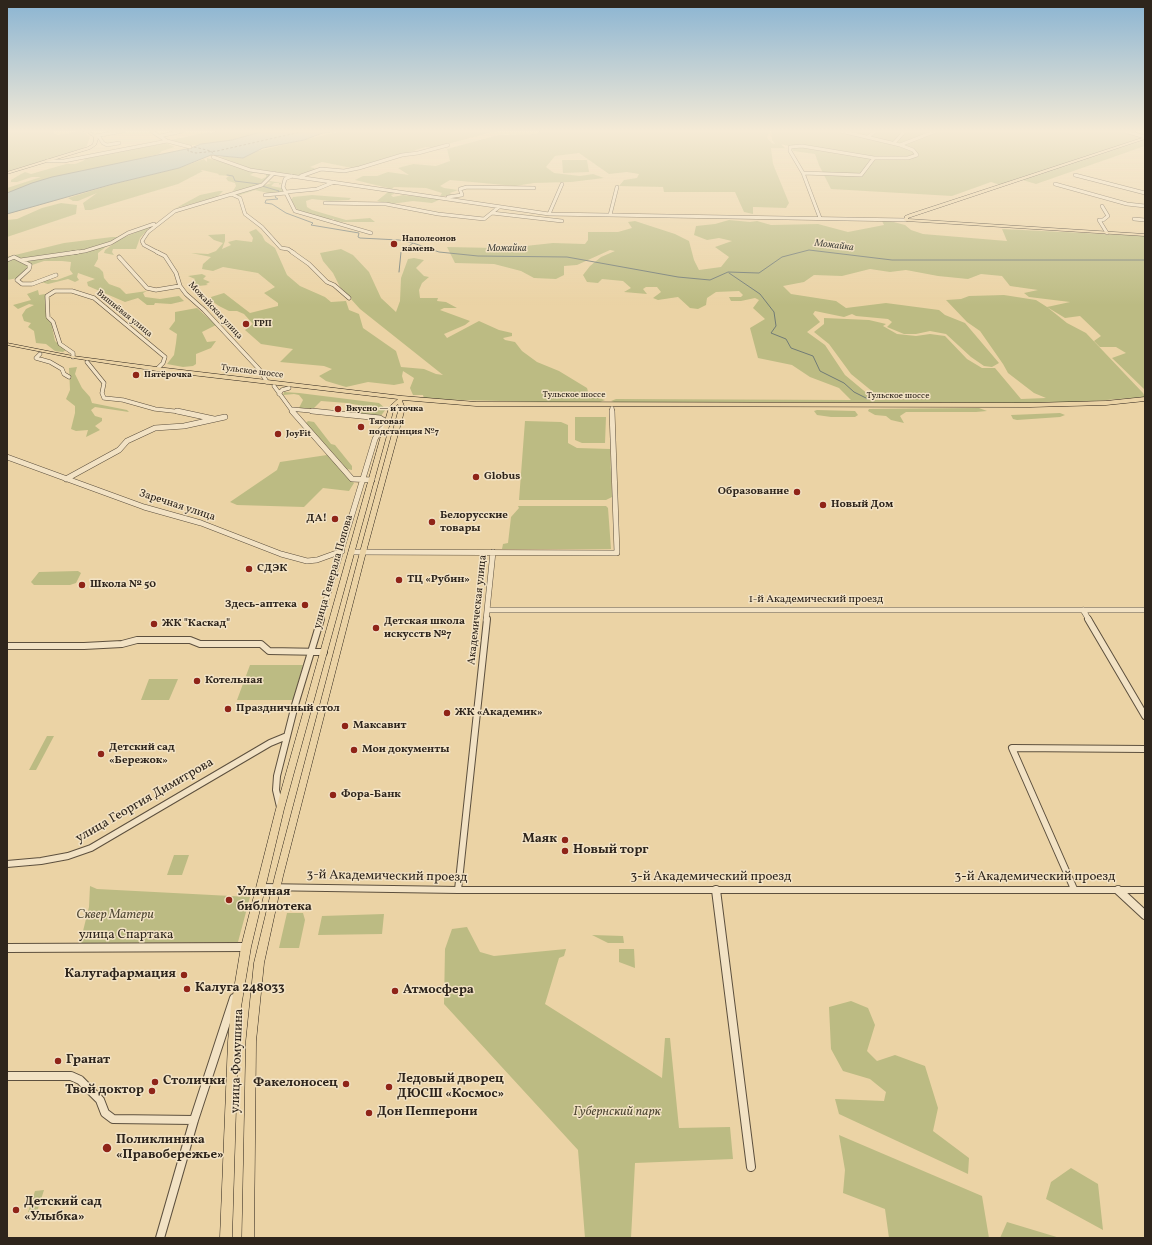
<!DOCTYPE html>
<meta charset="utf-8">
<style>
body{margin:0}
#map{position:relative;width:1152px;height:1245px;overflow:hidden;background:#ebd3a5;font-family:Vollkorn,serif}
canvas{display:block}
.frame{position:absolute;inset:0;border:8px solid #2e251c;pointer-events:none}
</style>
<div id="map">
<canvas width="1152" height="1245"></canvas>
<div class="frame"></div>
</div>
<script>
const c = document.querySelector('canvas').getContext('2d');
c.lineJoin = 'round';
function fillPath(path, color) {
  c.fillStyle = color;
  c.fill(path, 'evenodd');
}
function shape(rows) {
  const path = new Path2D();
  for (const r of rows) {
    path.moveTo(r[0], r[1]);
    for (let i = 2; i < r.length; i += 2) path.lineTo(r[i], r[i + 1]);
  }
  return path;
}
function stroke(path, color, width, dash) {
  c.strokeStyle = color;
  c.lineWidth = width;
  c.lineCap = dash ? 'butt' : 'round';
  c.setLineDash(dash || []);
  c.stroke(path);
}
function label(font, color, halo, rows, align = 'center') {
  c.font = font + ' Vollkorn,serif';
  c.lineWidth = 3;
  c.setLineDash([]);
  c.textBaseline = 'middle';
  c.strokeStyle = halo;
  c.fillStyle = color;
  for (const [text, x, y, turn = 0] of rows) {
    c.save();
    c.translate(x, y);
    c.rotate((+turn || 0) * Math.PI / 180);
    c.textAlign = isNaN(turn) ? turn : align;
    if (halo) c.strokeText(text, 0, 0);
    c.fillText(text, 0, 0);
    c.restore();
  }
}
fillPath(shape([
 [7,131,51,131,57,135,82,131,90,137,87,146,81,149,7,172],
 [224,131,264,131,232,140,210,144,190,145,170,140,205,133],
 [341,131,497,131,432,148,426,147,364,166,352,168,322,162,310,167,317,169,315,170,299,176,254,170,220,157,224,156,240,158,253,152],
 [541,131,769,131,767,138,772,143,775,144,772,140,771,131,935,131,901,145,938,131,1124,131,1145,137,1145,146,1036,184,1019,179,1000,185,991,182,952,196,831,189,819,165,815,154,793,151,789,146,781,144,785,148,771,148,773,164,789,203,786,208,753,207,753,214,744,212,735,192,664,192,663,187,619,186,624,180,637,178,639,174,627,172,609,174,579,153,555,156,546,167,554,173,580,176,593,174,604,178,571,182,534,183,515,186,450,180,440,186,444,188,458,190,450,193,453,196,440,196,442,193,426,188,394,187,392,189,355,180,363,176,377,176,388,172,409,175,398,168,413,164,436,166,450,161,447,149,498,135,535,134],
 [166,143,175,147,162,151,159,154,33,184,7,193,7,188,41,177,32,177,17,182,11,182,11,180,21,174,25,172,31,174,66,164,75,164,83,161,86,158],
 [207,158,257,171,250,175,262,179,266,177,266,173,269,173,269,177,258,185,240,191,233,191,236,186,235,183,228,181,226,178,229,176,218,175,219,174,202,170,201,171,203,171,178,184,91,210,85,210,83,203,97,193,78,201,73,201,68,198,114,184,179,168,204,159,207,162],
 [562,160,587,160,589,172,563,173],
 [270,181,282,183,279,185,279,183,274,183,271,186,282,188,284,192,272,194,255,190,237,196,235,194,272,183,268,182],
 [219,191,223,191,217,197,176,208,200,195],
 [388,192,393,192,394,194,391,195,393,197,403,195,441,199,432,203,413,201,391,204,377,201],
 [312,195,351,198,349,200,330,201,312,199,306,201,307,207,312,210,346,220,370,218,375,222,343,222,334,221,334,219,325,219,298,211,291,200,293,197],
 [61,203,77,205,76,214,7,237,7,220,17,219,42,208],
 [729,220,750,222,757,221,771,225,818,224,848,232,884,225,882,221,890,221,905,225,911,230,923,234,1007,241,1002,229,1145,236,1145,390,1112,358,1126,353,1116,347,1100,347,1094,341,1101,336,1080,316,1065,318,1047,307,1067,323,1086,333,1143,393,1145,397,1067,403,614,402,611,401,616,399,851,400,839,388,810,377,792,365,758,358,750,328,765,319,753,308,759,300,755,298,741,301,731,301,729,297,741,297,743,295,739,291,716,292,707,298,706,305,698,309,690,308,678,297,658,300,653,298,661,292,657,287,646,287,643,289,647,294,624,292,631,288,623,281,602,279,598,283,587,282,583,275,590,266,601,257,615,251,610,250,577,265,564,266,564,275,556,279,534,278,521,271,494,264,455,263,447,247,496,248,511,250,516,247,553,243,585,244,588,240,588,232,618,232,632,228,628,222,635,221,675,234,689,241,694,260,699,270,721,267,729,257,715,247,732,241,719,238,707,240,694,235,696,226,715,224],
 [870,269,890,272,906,270,938,276,968,279,981,274,1002,276,1010,286,1038,290,1024,293,1029,297,1070,302,1047,307,1036,300,1004,295,969,296,961,299,946,300,967,322,980,331,1003,364,1008,373,1034,393,1046,398,1021,399,995,368,982,368,967,359,945,336,930,334,916,336,897,334,883,326,886,324,869,320,824,318,824,324,814,332,829,344,851,374,878,396,910,399,875,400,845,375,825,345,807,332,820,322,813,314,815,311,844,317,852,314,856,316,888,319,892,322,887,327,904,334,916,334,930,331,946,334,971,357,984,366,992,367,999,363,965,323,945,315,939,310,886,303,846,308,836,301,791,294,783,286,804,282,814,275,842,276],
 [151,226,140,238,136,249,113,249,112,252,114,255,104,253,105,250,120,239],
 [256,229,262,235,265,241,275,248,287,275,300,286,325,297,331,302,346,301,349,310,359,314,363,328,396,351,401,367,424,369,436,374,443,375,360,309,340,287,333,273,323,261,320,253,341,249,353,255,369,272,381,298,396,312,400,301,401,278,408,259,414,258,424,260,416,268,424,276,429,277,422,283,419,290,420,298,438,298,437,301,446,302,457,308,444,308,440,310,470,321,465,325,444,334,447,338,479,321,499,330,512,333,512,336,503,338,505,340,515,342,522,351,537,362,559,371,587,388,589,395,605,400,600,402,538,402,424,399,423,395,413,395,410,388,414,378,403,371,402,376,404,383,394,385,368,382,346,387,326,381,319,376,332,369,324,366,280,362,293,349,261,344,245,330,253,324,244,314,237,311,229,311,219,306,212,301,211,297,224,293,250,313,278,306,278,303,264,293,275,287,258,273,223,267,213,271,202,269,203,264,211,257,191,253,208,254,216,251,223,243,214,240,208,235,225,234,225,241,222,249,231,245,228,242,236,240,252,242,253,238,249,232],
 [112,237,119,237,107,243,107,246,98,253,98,259,94,266,99,268,103,272,104,278,109,284,120,288,126,294,147,291,143,293,145,297,160,299,179,296,184,301,171,304,155,303,154,305,147,305,138,298,125,302,88,286,87,282,95,279,78,273,77,277,79,280,75,282,68,279,48,284,41,282,47,280,57,280,73,274,70,270,71,262,62,261,44,261,29,266,18,278,7,280,7,257,64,243],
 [202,274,206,276,203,279,210,282,206,284,208,285,198,286,191,284,195,279,188,276],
 [38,290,39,295,45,294,46,317,51,322,55,341,66,350,63,352,55,351,46,344,36,343,34,331,28,327,31,323,24,321,22,315,26,309,34,305,29,304,18,309,13,305,31,300,27,294],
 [197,308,216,325,202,332,207,342,216,341,211,348,196,354,196,364,193,366,183,367,167,364,174,355,176,343,177,334,169,329,175,321,175,312],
 [77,367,75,374,82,388,90,397,92,403,127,410,129,412,95,407,91,410,95,416,102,418,102,421,95,426,100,430,86,437,88,430,76,431,71,429,75,413,75,406,66,399,70,390,69,368],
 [284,392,299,393,379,403,386,409,380,417,357,413,361,407,358,405,347,403,321,401,313,409,299,408,303,400,299,395,294,394,283,395],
 [979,408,987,411,976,412,906,412,900,416,904,423,891,420,886,416,875,415,868,411,869,409],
 [817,410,855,411,858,415,855,417,831,417,817,415,814,411],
 [1060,413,1065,415,1060,417,1017,420,1013,419,1011,415],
 [575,417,606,417,605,443,582,443,575,440],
 [308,421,314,422,331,444,335,445,352,466,352,470,347,469,306,423],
 [525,421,561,422,568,425,568,443,577,448,610,449,612,497,606,500,519,500],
 [327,455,354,483,349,491,323,488,304,507,237,505,230,502,277,470,280,462],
 [518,506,606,506,608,508,611,549,502,549,503,544,508,543,511,517,519,508],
 [78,571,81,573,76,583,70,585,34,585,31,582,39,572],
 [250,665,303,665,293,700,237,700],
 [149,679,178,679,169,700,141,700],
 [47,736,54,736,36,770,29,770],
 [174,855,189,855,182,875,167,875],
 [90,886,97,889,250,897,238,942,80,943,89,907],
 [287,913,303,913,305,920,299,948,279,948],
 [384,914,382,934,318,935,322,916],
 [467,927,480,952,494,956,566,949,564,956,559,958,545,1004,662,1078,665,1038,670,1038,679,1128,730,1127,733,1159,635,1163,631,1238,585,1238,578,1150,444,1004,445,949,452,929],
 [592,935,623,936,624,943,608,943],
 [619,949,634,949,635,968,619,962],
 [851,1001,868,1008,875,1025,867,1051,877,1061,895,1055,925,1066,938,1108,933,1131,969,1158,968,1174,839,1114,835,1099,884,1101,886,1092,870,1079,843,1071,831,1049,829,1007],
 [839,1135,982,1196,989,1238,889,1238,885,1209,843,1193,845,1170],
 [1071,1168,1098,1184,1103,1230,1046,1199,1051,1182],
 [44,1190,37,1212,28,1212,35,1191],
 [1007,1222,1060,1238,1000,1238]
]), '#bcbb83');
const water = shape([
 [264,131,341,131,323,133,304,140,263,148,243,158,211,155,179,168,113,184,7,214,7,193,32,183,52,177,191,148,201,144,232,140,264,131]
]);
fillPath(water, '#9db5b2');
stroke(water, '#717b76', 1);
stroke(shape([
 [227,175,233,176,235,181,259,184],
 [262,186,279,191,275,197,278,199,266,200,265,203,272,204,286,213,313,223,311,225,359,233,358,237,360,238,399,240,413,243,401,252,399,272],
 [413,243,439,252,478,256,567,257,678,277,710,280,728,272,759,273,782,257,809,250,892,260,1145,260],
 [729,273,760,294,774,312,776,326,771,333,786,339,791,348,813,356,820,371,844,383,854,392,868,399]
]), '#717b76', 1);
stroke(shape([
 [194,147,211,151,214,155],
 [188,149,188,151,196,153,217,151,305,131]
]), '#4a4942', 1, [2.5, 2]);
const minorFar4 = shape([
 [151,131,167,141,190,147],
 [1125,131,1145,137],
 [95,136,99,137,103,143,107,145,119,143],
 [95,136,123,131],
 [160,136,183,131],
 [868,137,875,131],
 [894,143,905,131],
 [900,145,936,131],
 [213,157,250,170,549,214,906,220],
 [47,161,64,161,167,141],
 [803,173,861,175,874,158,908,158,917,155,913,150,900,145,841,131],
 [1075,175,1145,193],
 [292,176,285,179,283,187,295,211,371,233],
 [301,176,321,169,344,171,359,168,402,155,418,153,448,145],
 [1055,184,1127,204,1145,206],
 [286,192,317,189,334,182],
 [231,194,240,198,245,214,262,227,281,248,288,249,294,253],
 [265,195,286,193],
 [448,197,462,195,460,189,467,187,534,188],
 [325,203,386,204,438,214,484,219,499,207],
 [1102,206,1108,216,1103,220,1099,220,1107,233],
 [492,213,562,221],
 [549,214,562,184],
 [610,215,617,187],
 [820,218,803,173,790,151,790,147,802,146,874,158],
 [1134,219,1145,220],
 [71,253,85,251,111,243,128,233,154,224],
 [159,253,144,245,142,241,148,232,175,211,262,185,274,173]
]);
const minorFar3 = shape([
 [157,252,165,256,176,273,180,286,186,294,204,310,259,369,267,382],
 [292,252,309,264,327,282,334,285,349,298],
 [119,257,147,288,156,290,180,286],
 [7,260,14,257,30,265,29,269,17,280,22,284,32,284,56,275],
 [22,260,78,252],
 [40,354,36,358,50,362,62,369,64,374,69,377],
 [73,357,73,353,60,344,53,322,48,317,47,296,55,291,72,291,94,298,165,357,163,363,157,369],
 [87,362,104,383,102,393,104,398,123,400,155,409,182,412],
 [274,386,293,412],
 [279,394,282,390,289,388],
 [612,408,612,412],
 [291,409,322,412]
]);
const minorFar2 = shape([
 [177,411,214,419],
 [292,411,352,479,372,480],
 [312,411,380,418,388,423],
 [7,457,144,507,201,523,281,554,307,561,317,560,342,551],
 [66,479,119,450,127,441,155,428,184,426,225,417],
 [352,552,617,553,612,411],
 [488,610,1145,610],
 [1083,610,1089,620],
 [320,620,375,439,379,432,387,425],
 [486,620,493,552]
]);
const minorFar1 = shape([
 [1088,619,1145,716],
 [7,646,84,646,122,644,137,640,190,640,200,644,261,644,269,651,324,652],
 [280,807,276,790,277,776,295,705,321,619],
 [7,864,41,861,68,856,91,848,270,743,287,736],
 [261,887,458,890,1145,890],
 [1074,889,1012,748,1145,749],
 [458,890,487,619],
 [1118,890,1119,891]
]);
const minor = shape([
 [716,890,751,1167],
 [1118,890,1145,915],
 [7,948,246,947],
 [7,1076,71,1076,80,1080,100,1100,105,1113,113,1119,194,1120],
 [160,1238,194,1120,234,998]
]);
const major = shape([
 [85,131,88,131,96,135,98,139,96,145,90,149,7,174,7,172,88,147,93,144,94,139,94,137,85,131],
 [1145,137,1145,139,908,218,908,219,1145,234,1145,236,906,221,904,220,905,216,910,214,1145,137],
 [7,343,73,356,157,367,402,396,476,402,1030,403,1106,401,1145,397,1145,401,1106,405,1030,407,476,406,403,400,402,401,405,408,366,552,283,876,264,963,256,1041,254,1238,242,1238,246,1041,254,963,275,876,360,552,399,408,398,404,394,408,284,809,251,947,241,1007,238,1042,232,1238,220,1238,228,1042,231,1007,241,947,276,809,389,407,398,399,157,371,73,358,7,345,7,343]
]);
stroke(minorFar4, '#5d503e', 4);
stroke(minorFar3, '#5d503e', 4.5);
stroke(minorFar2, '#5d503e', 6);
stroke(minorFar1, '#5d503e', 8);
stroke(minor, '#5d503e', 10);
stroke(major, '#2e251c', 1);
stroke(minorFar4, '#f2e2c4', 3);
stroke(minorFar3, '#f2e2c4', 3.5);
stroke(minorFar2, '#f2e2c4', 5);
stroke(minorFar1, '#f2e2c4', 6);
stroke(minor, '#f2e2c4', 8);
fillPath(major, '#ebd3a5');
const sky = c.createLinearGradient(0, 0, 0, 305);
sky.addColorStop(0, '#8ab4d2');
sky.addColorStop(0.43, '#f6ebd6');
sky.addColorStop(1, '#f6ebd600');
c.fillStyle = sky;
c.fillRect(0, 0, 1152, 305);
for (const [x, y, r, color] of [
 [394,244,4,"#8f2418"],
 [246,324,4,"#8f2418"],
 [136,375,4,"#8f2418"],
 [338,409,4,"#8f2418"],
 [361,427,4,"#8f2418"],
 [278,434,4,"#8f2418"],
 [476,477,4,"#8f2418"],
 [797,492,4,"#8f2418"],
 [823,505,4,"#8f2418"],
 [335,519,4,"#8f2418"],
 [432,522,4,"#8f2418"],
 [249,569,4,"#8f2418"],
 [399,580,4,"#8f2418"],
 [82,585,4,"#8f2418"],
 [305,605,4,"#8f2418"],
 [154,624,4,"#8f2418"],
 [376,628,4,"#8f2418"],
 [197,681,4,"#8f2418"],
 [228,709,4,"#8f2418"],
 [447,713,4,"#8f2418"],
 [345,726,4,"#8f2418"],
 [354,750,4,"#8f2418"],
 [101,754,4,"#8f2418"],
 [333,795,4,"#8f2418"],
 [565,840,4,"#8f2418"],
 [565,851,4,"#8f2418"],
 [229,900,4,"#8f2418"],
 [184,975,4,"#8f2418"],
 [187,989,4,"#8f2418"],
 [395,991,4,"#8f2418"],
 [58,1061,4,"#8f2418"],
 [155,1082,4,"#8f2418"],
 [346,1084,4,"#8f2418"],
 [389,1087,4,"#8f2418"],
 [152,1091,4,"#8f2418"],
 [369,1113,4,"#8f2418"],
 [107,1148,5,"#8f2418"],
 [16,1210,4,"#8f2418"]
]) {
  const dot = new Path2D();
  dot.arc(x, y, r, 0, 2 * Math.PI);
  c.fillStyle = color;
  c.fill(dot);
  stroke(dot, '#f2e2c4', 1.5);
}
label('bold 9px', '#2e251c', '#f2e2c4', [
 ["Наполеонов",402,239],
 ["камень",402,249],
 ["ГРП",254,324],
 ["Пятёрочка",144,375],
 ["Вкусно — и точка",346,409],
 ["Тяговая",369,422],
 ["подстанция №7",369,432],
 ["JoyFit",286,434]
], 'left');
label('9px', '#2e251c', '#f2e2c4', [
 ["Можайская улица",215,311,47],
 ["Вишнёвая улица",124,314,39],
 ["Тульское шоссе",252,372,7],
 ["Тульское шоссе",574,395],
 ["Тульское шоссе",898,396]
]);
label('italic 10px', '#4a4942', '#f2e2c4', [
 ["Можайка",834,246,7],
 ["Можайка",507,249]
]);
label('bold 11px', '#2e251c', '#f2e2c4', [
 ["Globus",484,477],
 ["Образование",789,492,"right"],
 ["Новый Дом",831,505],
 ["Белорусские",440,516],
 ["товары",440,529],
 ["ДА!",327,519,"right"],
 ["СДЭК",257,569],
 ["ТЦ «Рубин»",407,580],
 ["Школа № 50",90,585],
 ["Здесь-аптека",297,605,"right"],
 ["Детская школа",384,622],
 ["искусств №7",384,635],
 ["ЖК \"Каскад\"",162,624],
 ["Котельная",205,681],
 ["Праздничный стол",236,709],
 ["ЖК «Академик»",455,713],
 ["Максавит",353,726],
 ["Детский сад",109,748],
 ["«Бережок»",109,761],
 ["Мои документы",362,750],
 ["Фора-Банк",341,795]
], 'left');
label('11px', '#2e251c', '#f2e2c4', [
 ["Заречная улица",177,506,18],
 ["улица Генерала Попова",334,572,-74],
 ["1-й Академический проезд",816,600],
 ["Академическая улица",478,610,-84]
]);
label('13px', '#2e251c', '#f2e2c4', [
 ["улица Георгия Димитрова",145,801,-30],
 ["3-й Академический проезд",387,877,1],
 ["3-й Академический проезд",711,878],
 ["3-й Академический проезд",1035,878],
 ["улица Спартака",126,936],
 ["улица Фомушина",238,1061,-88]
]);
label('bold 13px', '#2e251c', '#f2e2c4', [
 ["Маяк",557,840,"right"],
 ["Новый торг",573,851],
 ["Уличная",237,893],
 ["библиотека",237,908],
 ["Калугафармация",176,975,"right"],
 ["Калуга 248033",195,989],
 ["Атмосфера",403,991],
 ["Гранат",66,1061],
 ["Ледовый дворец",397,1080],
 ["ДЮСШ «Космос»",397,1095],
 ["Столички",163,1082],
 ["Факелоносец",338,1084,"right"],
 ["Твой доктор",144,1091,"right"],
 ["Дон Пепперони",377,1113],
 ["Поликлиника",116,1141],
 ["«Правобережье»",116,1156],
 ["Детский сад",24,1203],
 ["«Улыбка»",24,1218]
], 'left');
label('italic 13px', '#524a36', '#f2e2c4', [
 ["Сквер Матери",115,916],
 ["Губернский парк",617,1113]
]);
</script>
